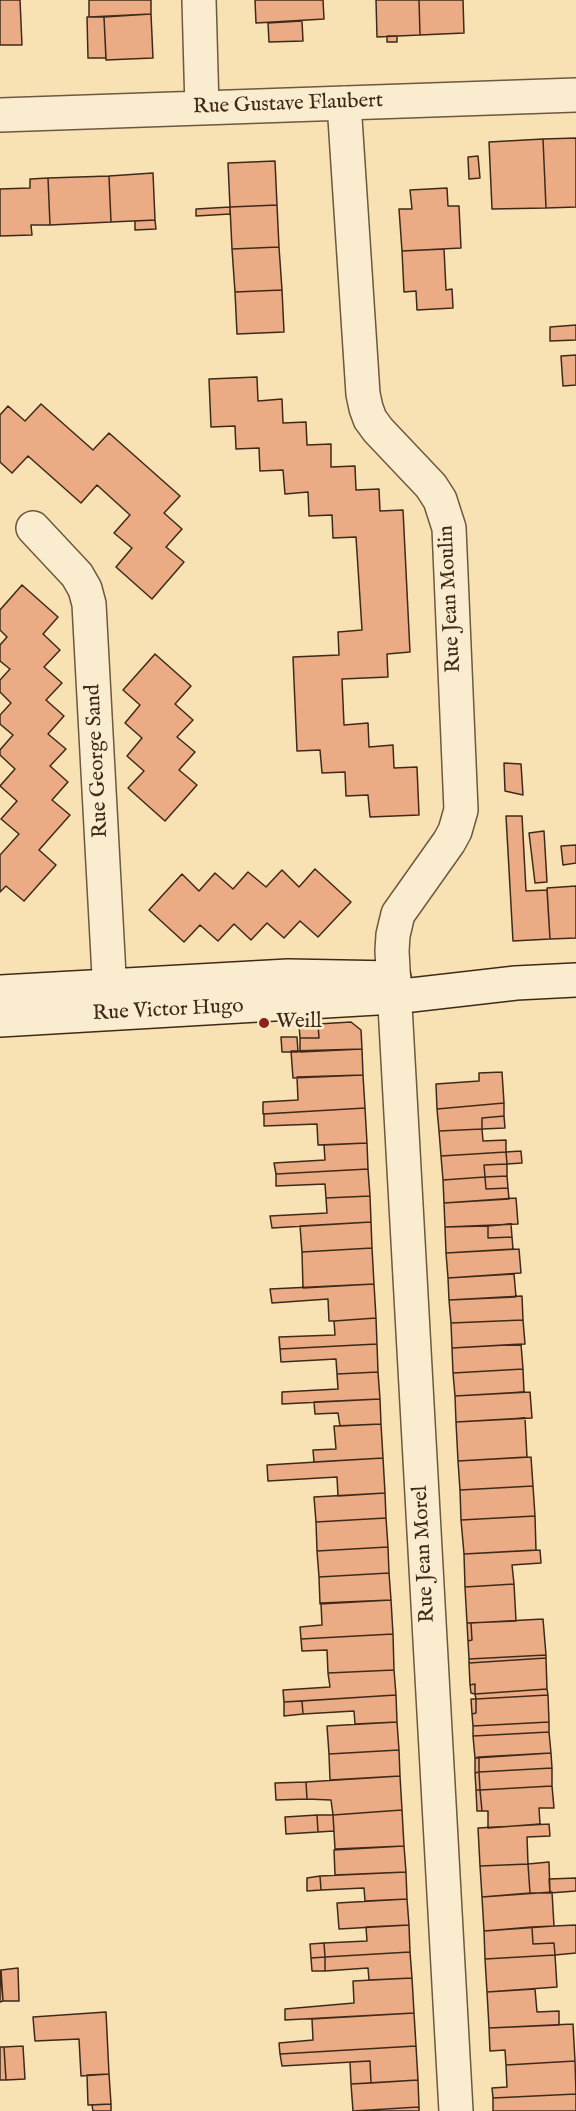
<!DOCTYPE html>
<style>
body{margin:0}
canvas{display:block;background:#f8e2b3}
</style>
<canvas width="576" height="2111"></canvas>
<script>
const c = document.querySelector('canvas').getContext('2d');
c.lineJoin = 'round';
function fillPath(path, color) {
  c.fillStyle = color;
  c.fill(path, 'evenodd');
}
function shape(rows) {
  const path = new Path2D();
  for (const r of rows) {
    path.moveTo(r[0], r[1]);
    for (let i = 2; i < r.length; i += 2) path.lineTo(r[i], r[i + 1]);
  }
  return path;
}
function stroke(path, color, width, dash) {
  c.strokeStyle = color;
  c.lineWidth = width;
  c.lineCap = dash ? 'butt' : 'round';
  c.setLineDash(dash || []);
  c.stroke(path);
}
function label(font, color, halo, rows, align = 'center') {
  c.font = font + ' "IM FELL English",serif';
  c.lineWidth = 5;
  c.setLineDash([]);
  c.textBaseline = 'middle';
  c.strokeStyle = halo;
  c.fillStyle = color;
  for (const [text, x, y, turn = 0] of rows) {
    c.save();
    c.translate(x, y);
    c.rotate((+turn || 0) * Math.PI / 180);
    c.textAlign = isNaN(turn) ? turn : align;
    if (halo) c.strokeText(text, 0, 0);
    c.fillText(text, 0, 0);
    c.restore();
  }
}
const building = shape([
 [0,0,20,0,22,45,0,45,0,0],
 [89,0,151,0,151,14,89,17,89,0],
 [255,0,323,0,324,19,256,23,255,0],
 [376,0,419,0,420,35,377,37,376,0],
 [419,0,463,0,464,33,420,35,419,0],
 [151,14,153,58,106,60,104,17,151,14],
 [87,17,104,17,106,58,88,58,87,17],
 [302,21,303,41,269,42,268,23,302,21],
 [387,36,397,36,397,42,387,42,387,36],
 [576,138,576,207,546,208,543,139,576,138],
 [543,139,546,208,492,209,489,142,543,139],
 [478,156,480,178,469,179,468,157,478,156],
 [275,161,277,205,230,207,228,163,275,161],
 [153,173,155,220,111,222,109,176,153,173],
 [109,176,111,222,50,225,48,178,109,176],
 [48,178,50,225,31,225,32,235,0,236,0,189,30,188,30,179,48,178],
 [447,188,448,206,459,206,461,248,402,251,399,209,412,209,410,190,447,188],
 [277,205,279,247,232,249,230,207,277,205],
 [230,207,230,214,196,216,196,209,230,207],
 [155,220,156,229,135,230,135,221,155,220],
 [279,247,282,290,235,292,232,249,279,247],
 [444,249,446,290,452,289,453,308,417,310,416,291,404,292,402,251,444,249],
 [282,290,284,332,237,334,235,292,282,290],
 [576,325,576,340,550,341,550,327,576,325],
 [576,355,576,385,563,386,561,356,576,355],
 [257,377,258,401,282,399,283,423,306,422,307,445,331,444,331,467,355,466,356,490,379,489,380,511,403,510,410,652,387,654,388,677,342,679,344,725,368,723,369,747,393,745,394,768,417,767,419,815,370,817,368,795,346,796,345,772,322,773,320,750,297,751,293,657,339,655,338,632,362,630,356,537,333,538,332,515,309,516,308,492,285,494,283,470,260,471,259,448,236,449,235,426,211,427,209,379,257,377],
 [41,404,93,450,109,433,180,496,164,513,182,529,166,547,184,562,152,599,116,567,132,548,114,533,130,515,97,485,81,503,28,456,12,473,0,462,0,415,8,406,25,421,41,404],
 [22,585,58,617,43,634,60,650,44,667,62,683,46,700,64,716,48,734,66,749,50,766,68,782,52,800,70,815,39,850,56,865,24,901,6,886,0,892,0,855,19,834,1,819,17,801,0,786,15,769,0,755,0,750,13,735,0,724,0,715,11,703,0,692,0,680,10,669,0,661,0,645,7,637,0,630,0,610,22,585],
 [155,654,191,686,175,704,193,720,177,737,195,752,179,770,197,785,165,821,128,788,144,771,127,756,142,738,125,723,140,705,123,690,155,654],
 [504,763,521,764,523,795,505,791,504,763],
 [506,816,522,816,526,891,547,890,550,939,513,941,506,816],
 [544,831,547,882,535,883,529,833,544,831],
 [576,845,576,863,563,865,561,846,576,845],
 [315,869,351,902,318,937,300,921,284,938,267,923,251,940,234,924,218,941,200,925,184,942,149,910,182,874,199,891,215,873,233,889,248,872,266,887,282,870,299,887,315,869],
 [576,886,576,938,550,939,547,888,576,886],
 [351,1022,361,1030,362,1049,300,1052,300,1038,319,1038,318,1024,351,1022],
 [318,1024,319,1038,300,1038,299,1025,318,1024],
 [281,1037,297,1037,298,1052,282,1052,281,1037],
 [362,1049,363,1075,293,1078,291,1051,362,1049],
 [502,1072,504,1103,437,1109,436,1084,479,1081,479,1073,502,1072],
 [363,1075,365,1108,263,1114,263,1102,298,1100,297,1077,363,1075],
 [504,1103,504,1116,482,1118,482,1129,439,1131,437,1109,504,1103],
 [365,1108,367,1143,318,1145,317,1124,264,1126,264,1114,365,1108],
 [504,1116,505,1128,482,1129,482,1118,504,1116],
 [482,1129,483,1141,506,1140,506,1152,441,1156,439,1131,482,1129],
 [367,1143,368,1169,276,1174,274,1163,325,1160,324,1145,367,1143],
 [521,1151,522,1163,507,1164,506,1152,521,1151],
 [506,1152,507,1164,484,1165,485,1177,443,1180,441,1156,506,1152],
 [507,1164,507,1176,485,1177,484,1165,507,1164],
 [368,1169,370,1196,326,1198,325,1184,276,1186,276,1174,368,1169],
 [507,1176,508,1188,486,1189,485,1177,507,1176],
 [485,1177,486,1189,508,1188,509,1199,444,1203,443,1180,485,1177],
 [370,1196,371,1222,272,1228,270,1216,327,1213,326,1198,370,1196],
 [516,1198,518,1224,445,1227,444,1203,516,1198],
 [371,1222,372,1248,302,1252,300,1226,371,1222],
 [511,1224,512,1237,488,1238,488,1226,511,1224],
 [488,1226,488,1238,512,1237,513,1249,446,1253,445,1227,488,1226],
 [372,1248,374,1284,303,1288,302,1252,372,1248],
 [519,1249,521,1273,448,1278,446,1253,519,1249],
 [514,1274,516,1297,449,1300,448,1278,514,1274],
 [374,1284,376,1318,334,1321,329,1321,328,1299,272,1303,270,1289,374,1284],
 [522,1296,523,1320,451,1323,449,1300,522,1296],
 [376,1318,377,1344,280,1349,279,1337,335,1335,334,1321,376,1318],
 [523,1320,525,1344,452,1348,451,1323,523,1320],
 [377,1344,378,1372,337,1374,336,1359,281,1362,280,1349,377,1344],
 [521,1344,523,1369,453,1373,452,1348,521,1344],
 [523,1369,524,1392,455,1396,453,1373,523,1369],
 [378,1372,380,1399,282,1404,282,1392,338,1389,337,1374,378,1372],
 [530,1392,532,1418,456,1422,455,1396,530,1392],
 [380,1399,381,1424,340,1426,338,1413,315,1414,314,1402,380,1399],
 [525,1418,527,1457,458,1461,456,1422,525,1418],
 [381,1424,383,1458,314,1462,313,1450,336,1449,334,1426,381,1424],
 [531,1457,533,1486,460,1490,458,1461,531,1457],
 [383,1458,385,1493,338,1496,337,1477,268,1481,267,1465,383,1458],
 [533,1486,535,1516,461,1520,460,1490,533,1486],
 [385,1493,386,1518,316,1522,314,1497,385,1493],
 [535,1516,536,1550,464,1554,461,1520,535,1516],
 [386,1518,388,1547,317,1551,316,1522,386,1518],
 [388,1547,389,1573,319,1577,317,1551,388,1547],
 [540,1550,541,1563,512,1565,514,1584,465,1587,464,1554,540,1550],
 [389,1573,391,1600,320,1604,319,1577,389,1573],
 [514,1584,516,1621,467,1623,465,1587,514,1584],
 [391,1600,393,1634,301,1639,300,1627,322,1625,321,1603,391,1600],
 [543,1619,546,1655,469,1659,468,1641,472,1640,471,1623,543,1619],
 [467,1623,471,1623,472,1640,468,1641,467,1623],
 [393,1634,394,1670,328,1673,327,1650,302,1651,301,1639,393,1634],
 [546,1655,546,1658,469,1663,469,1659,546,1655],
 [546,1658,547,1689,475,1694,475,1684,470,1685,469,1663,546,1658],
 [394,1670,396,1695,284,1702,283,1690,330,1687,328,1673,394,1670],
 [475,1684,475,1694,471,1693,470,1685,475,1684],
 [547,1689,548,1695,476,1699,475,1694,547,1689],
 [396,1695,397,1722,355,1724,354,1711,303,1714,302,1701,396,1695],
 [548,1695,549,1722,473,1726,472,1714,476,1713,476,1699,548,1695],
 [471,1699,476,1699,476,1713,472,1714,471,1699],
 [302,1701,303,1714,284,1716,284,1702,302,1701],
 [397,1722,399,1750,329,1754,327,1726,397,1722],
 [549,1722,549,1732,473,1736,473,1726,549,1722],
 [549,1732,551,1753,475,1758,473,1736,549,1732],
 [399,1750,400,1776,330,1780,329,1754,399,1750],
 [551,1753,552,1768,479,1772,479,1757,551,1753],
 [479,1757,479,1772,475,1773,475,1758,479,1757],
 [552,1768,552,1786,480,1790,479,1772,552,1768],
 [479,1772,480,1790,476,1790,475,1773,479,1772],
 [400,1776,402,1810,333,1815,331,1800,307,1799,306,1782,400,1776],
 [306,1782,307,1799,276,1800,275,1783,306,1782],
 [552,1786,554,1808,539,1808,540,1824,488,1828,488,1811,482,1811,480,1790,552,1786],
 [476,1790,480,1790,482,1811,477,1811,476,1790],
 [402,1810,404,1846,335,1849,333,1815,402,1810],
 [317,1815,333,1815,334,1831,318,1832,317,1815],
 [317,1815,318,1832,286,1834,285,1817,317,1815],
 [549,1824,550,1836,527,1837,528,1864,480,1866,478,1828,549,1824],
 [404,1846,406,1872,335,1875,334,1850,404,1846],
 [549,1862,550,1893,530,1893,528,1864,549,1862],
 [528,1864,530,1893,482,1897,480,1866,528,1864],
 [406,1872,407,1899,365,1901,364,1888,321,1890,320,1876,406,1872],
 [320,1876,321,1890,307,1891,307,1878,320,1876],
 [576,1878,576,1891,550,1893,549,1879,576,1878],
 [552,1892,554,1926,484,1931,482,1897,552,1892],
 [407,1899,409,1925,339,1929,337,1903,407,1899],
 [409,1925,410,1952,325,1957,324,1943,367,1941,366,1927,409,1925],
 [576,1925,576,1953,555,1955,554,1943,533,1944,532,1927,576,1925],
 [532,1927,533,1944,554,1943,555,1955,485,1959,484,1931,532,1927],
 [324,1943,325,1957,311,1958,310,1944,324,1943],
 [410,1952,412,1978,369,1980,368,1968,325,1971,325,1957,410,1952],
 [555,1955,557,1987,487,1992,485,1959,555,1955],
 [325,1957,325,1971,312,1971,311,1958,325,1957],
 [18,1968,19,2001,3,2001,1,1970,18,1968],
 [0,1970,3,2001,0,2002,0,1970],
 [412,1978,414,2013,285,2020,285,2009,354,2003,353,1981,412,1978],
 [535,1989,537,2012,559,2011,559,2025,489,2028,487,1992,535,1989],
 [106,2012,109,2074,81,2076,79,2039,35,2041,33,2017,106,2012],
 [414,2013,416,2046,280,2054,279,2043,313,2040,312,2019,414,2013],
 [573,2024,575,2061,506,2065,505,2050,490,2051,489,2028,573,2024],
 [23,2046,25,2079,6,2080,4,2047,23,2046],
 [416,2046,418,2080,371,2083,370,2061,282,2066,280,2054,416,2046],
 [0,2047,4,2047,6,2080,0,2080,0,2047],
 [370,2061,371,2083,351,2084,350,2062,370,2061],
 [575,2061,576,2094,493,2098,492,2088,507,2087,506,2065,575,2061],
 [109,2074,111,2104,88,2105,87,2075,109,2074],
 [418,2080,419,2107,353,2111,351,2084,418,2080],
 [576,2094,576,2111,493,2111,493,2098,576,2094],
 [111,2104,111,2111,93,2111,92,2105,111,2104],
 [419,2107,419,2111,353,2111,419,2107]
]);
fillPath(building, '#ebac85');
stroke(building, '#3f2a1a', 1.5);
const street = shape([
 [199,0,202,108],
 [344,103,363,394,366,408,370,419,378,430,431,486,440,500,449,528,461,810,455,831,449,842,398,914,393,935,392,951,456,2111],
 [0,115,576,95],
 [33,528,77,575,85,589,89,604,111,1013]
]);
const secondary = shape([
 [0,992,288,976,394,978],
 [0,1020,394,997,516,983,576,980]
]);
stroke(street, '#6d5840', 36);
stroke(secondary, '#3f2a1a', 36);
stroke(street, '#faecce', 33);
stroke(secondary, '#faecce', 33);
for (const [x, y, r, color] of [
 [264,1023,6,"#8f2418"]
]) {
  const dot = new Path2D();
  dot.arc(x, y, r, 0, 2 * Math.PI);
  c.fillStyle = color;
  c.fill(dot);
  stroke(dot, '#faecce', 2);
}
label('21px', '#3f2a1a', '#faecce', [
 ["Rue Gustave Flaubert",288,105,-2],
 ["Rue Jean Moulin",451,599,-93],
 ["Rue George Sand",98,761,-93],
 ["Rue Victor Hugo",168,1011,-3],
 ["Rue Jean Morel",425,1554,-93]
]);
label('21px', '#3f2a1a', '#faecce', [
 ["Weill",276,1023]
], 'left');
</script>
